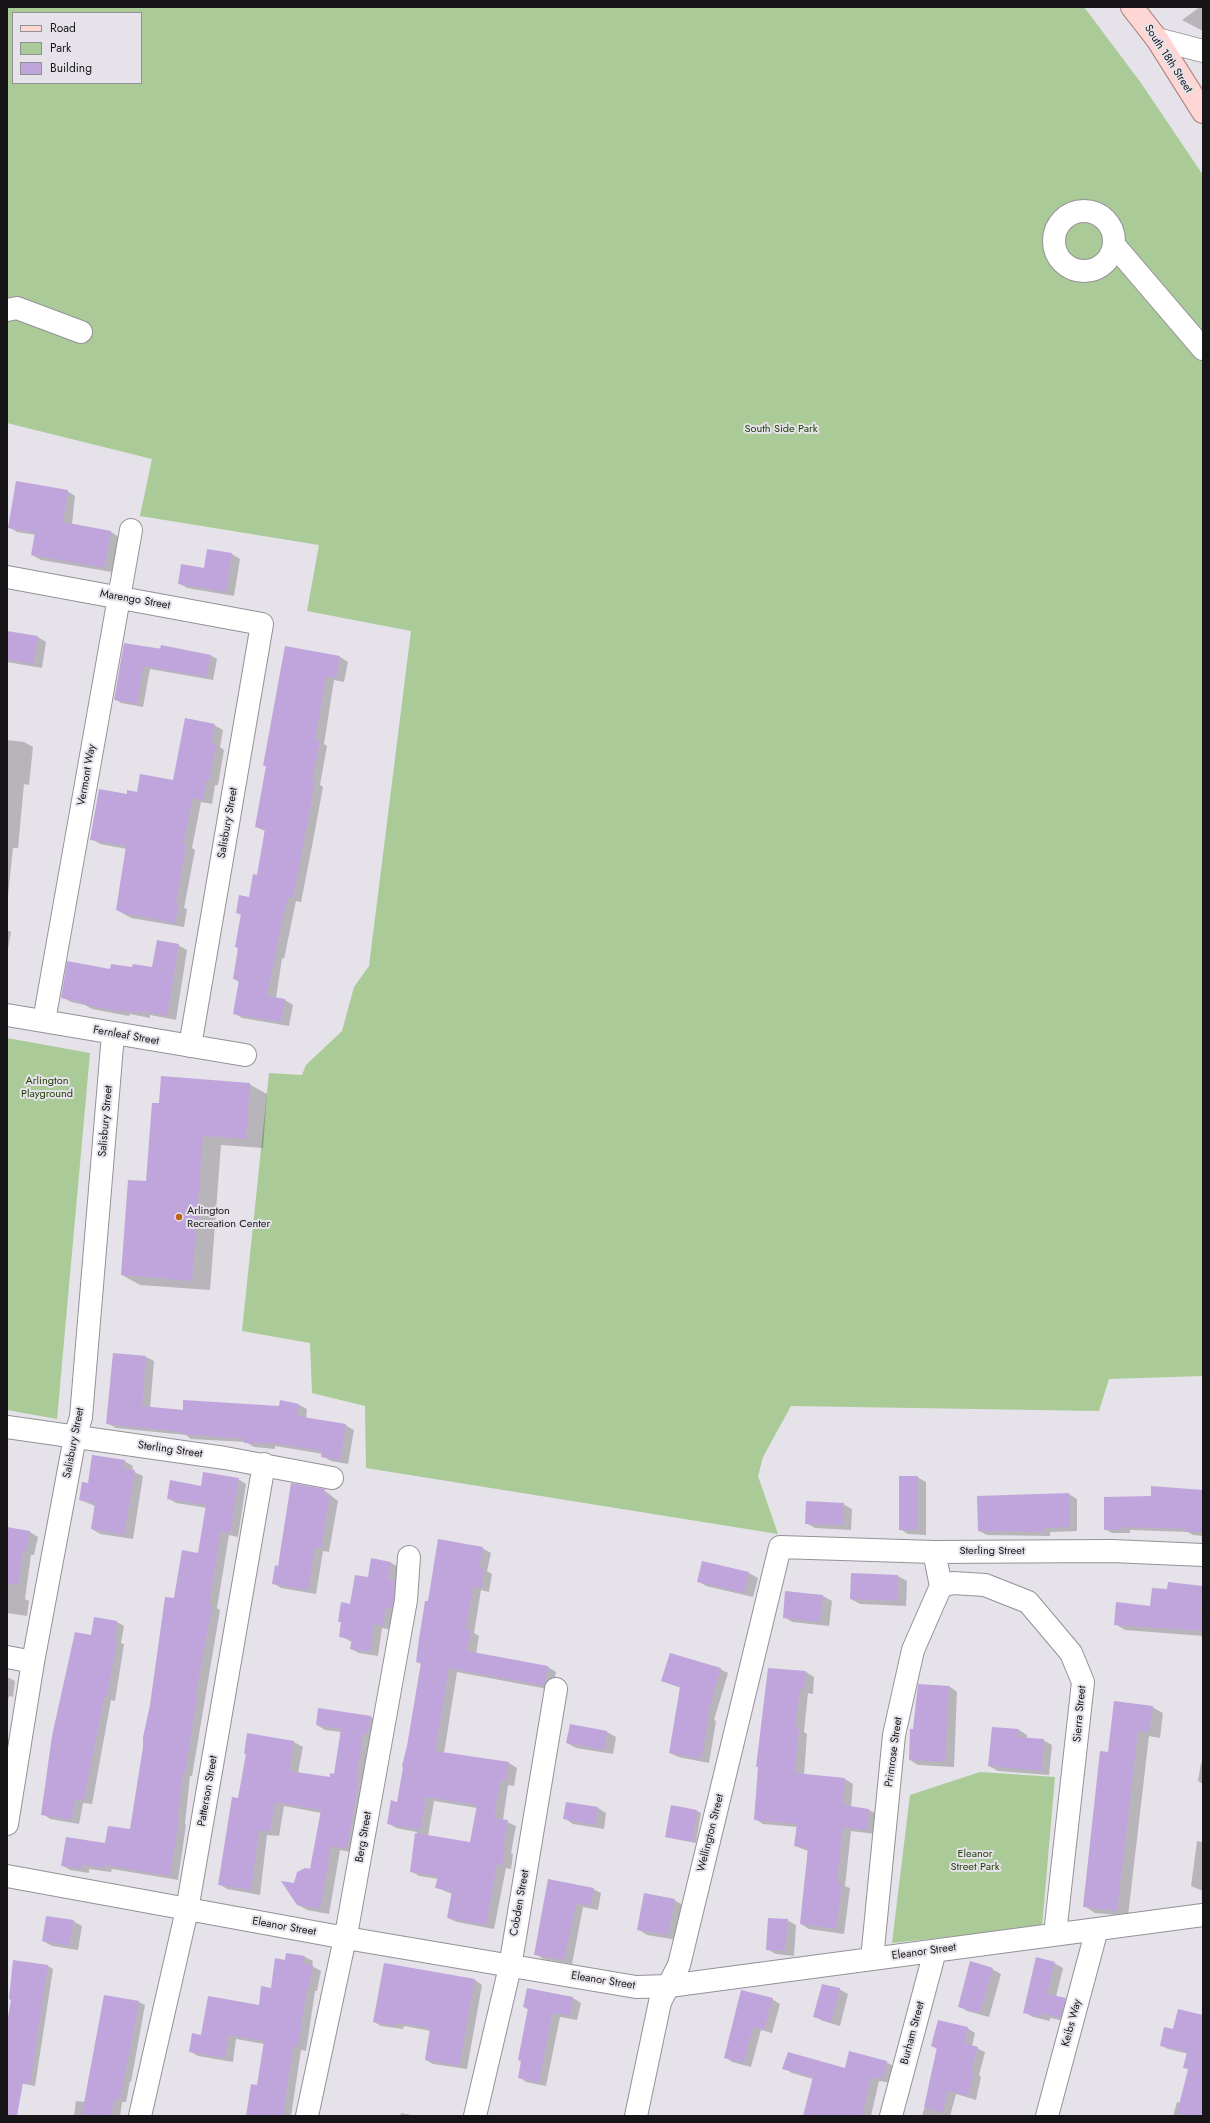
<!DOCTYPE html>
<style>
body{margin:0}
#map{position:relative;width:1210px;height:2123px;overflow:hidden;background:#e5e2e9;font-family:Jost,sans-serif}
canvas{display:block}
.frame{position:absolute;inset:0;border:8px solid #171518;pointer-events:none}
.legend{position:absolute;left:12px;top:12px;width:130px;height:72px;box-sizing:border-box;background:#e5e2e9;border:1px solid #939095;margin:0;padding:5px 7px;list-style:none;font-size:12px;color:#171518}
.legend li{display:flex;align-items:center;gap:8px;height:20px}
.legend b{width:20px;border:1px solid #939095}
</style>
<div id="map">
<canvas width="1210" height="2123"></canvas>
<div class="frame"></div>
<ul class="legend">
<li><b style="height:5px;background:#fed6d4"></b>Road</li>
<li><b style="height:11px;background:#aaca98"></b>Park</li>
<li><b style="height:11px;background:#bfa5dc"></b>Building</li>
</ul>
</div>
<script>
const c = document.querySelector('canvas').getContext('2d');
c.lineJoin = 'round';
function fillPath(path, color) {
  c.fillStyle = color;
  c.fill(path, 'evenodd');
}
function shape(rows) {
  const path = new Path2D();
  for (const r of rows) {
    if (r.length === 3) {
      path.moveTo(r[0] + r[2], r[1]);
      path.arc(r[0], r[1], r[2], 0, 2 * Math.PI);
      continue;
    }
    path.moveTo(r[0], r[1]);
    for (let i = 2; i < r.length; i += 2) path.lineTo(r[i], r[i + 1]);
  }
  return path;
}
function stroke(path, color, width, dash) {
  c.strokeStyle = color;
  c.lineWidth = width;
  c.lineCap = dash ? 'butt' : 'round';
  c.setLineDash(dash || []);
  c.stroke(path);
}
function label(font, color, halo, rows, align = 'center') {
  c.font = font + ' Jost,sans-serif';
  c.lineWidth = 4;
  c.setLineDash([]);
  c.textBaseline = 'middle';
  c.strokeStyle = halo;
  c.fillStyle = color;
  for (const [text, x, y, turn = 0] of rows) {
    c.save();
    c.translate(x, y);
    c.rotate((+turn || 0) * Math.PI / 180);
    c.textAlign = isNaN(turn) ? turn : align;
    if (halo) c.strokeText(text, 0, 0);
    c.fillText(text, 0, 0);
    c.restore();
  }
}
fillPath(shape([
 [7,7,1084,7,1141,83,1203,175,1203,1376,1109,1379,1099,1411,791,1406,763,1457,758,1476,778,1534,366,1468,365,1406,312,1393,310,1343,242,1331,269,1073,302,1075,306,1065,342,1031,354,987,369,966,411,631,307,611,319,545,140,516,152,459,7,423],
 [13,13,141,13,141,83,13,83],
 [7,1038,90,1053,57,1419,7,1410],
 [980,1772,1055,1777,1042,1927,892,1943,910,1795]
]), '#aaca98');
fillPath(shape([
 [1200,7,1203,7,1203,31,1182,20],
 [67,491,75,496,72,524,111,532,119,537,112,572,41,560,32,555,36,535,17,532,9,527],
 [232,554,240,559,234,596,187,588,179,583],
 [7,632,38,637,46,642,42,668,7,662],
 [125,644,210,655,217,659,213,680,150,669,143,707,121,703,115,699],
 [285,647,340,657,348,662,344,682,334,680,324,744,327,746,320,785,323,787,313,841,301,902,296,901,284,959,282,958,276,998,285,1000,293,1005,289,1026,242,1018,234,1013,239,982,234,979,239,949,236,947,241,915,237,913,250,898,258,876,265,831,256,827,267,767,264,765],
 [214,725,223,730,220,747,224,750,218,785,215,785,212,804,201,802,192,848,195,850,184,908,187,909,184,927,131,918,117,910,127,849,100,844,92,839,127,795,137,794,174,781],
 [7,740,24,742,33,747,29,785,24,784,18,848,13,848,7,906],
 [7,930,11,932,7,954],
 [178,945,187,950,176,1020,150,1015,150,1018,130,1014,129,1016,92,1009,85,1005,71,1002,62,997,111,970,153,969],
 [249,1084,267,1094,263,1148,221,1145,210,1290,140,1285,122,1275,147,1182,160,1104],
 [146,1357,154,1361,150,1408,184,1411,299,1405,307,1409,306,1418,345,1425,354,1430,348,1464,331,1461,322,1456,323,1454,275,1446,275,1449,254,1447,246,1442,191,1439,186,1435,116,1428,107,1423],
 [124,1461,133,1466,132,1471,143,1476,133,1539,100,1534,92,1529,95,1506,80,1500,89,1484],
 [917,1477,926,1482,926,1535,908,1534,900,1529],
 [238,1479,246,1484,238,1537,229,1535,217,1608,220,1610,192,1776,190,1776,185,1824,186,1825,178,1880,112,1869,111,1872,89,1869,89,1873,70,1870,62,1865,131,1831,174,1599,199,1554,207,1508,176,1503,168,1498,202,1487],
 [324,1490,338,1501,329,1552,323,1551,316,1594,281,1588,273,1583,279,1567],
 [1203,1491,1203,1536,1193,1535,1188,1532,1130,1530,1130,1533,1112,1533,1105,1529,1152,1497],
 [1069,1494,1077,1499,1077,1531,1050,1532,1050,1536,987,1535,979,1531,978,1497],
 [843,1504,852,1509,851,1530,815,1528,806,1523],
 [7,1528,30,1532,38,1537,34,1555,31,1555,25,1599,29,1601,27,1616,7,1613],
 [482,1548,491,1553,487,1571,492,1574,489,1592,481,1590,474,1633,479,1636,476,1654,548,1667,556,1672,553,1690,457,1672,444,1753,509,1763,517,1768,514,1786,508,1785,503,1820,516,1826,511,1853,513,1854,511,1869,506,1868,494,1929,457,1922,448,1918,452,1894,437,1888,438,1879,419,1876,411,1871,417,1832,396,1828,388,1823,398,1803,421,1664,417,1662,429,1602],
 [434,1801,477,1808,471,1843,428,1836],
 [372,1559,391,1563,399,1567,403,1586,392,1630,382,1628,378,1656,359,1653,351,1649,352,1642,340,1636,351,1605,369,1578],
 [703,1562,749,1573,758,1578,753,1597,706,1586,698,1581],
 [898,1576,907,1581,906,1606,860,1604,851,1599],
 [1169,1583,1203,1587,1203,1636,1125,1630,1115,1624,1151,1607,1168,1590],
 [823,1596,832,1601,829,1626,792,1622,784,1617],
 [117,1622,124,1626,121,1643,124,1644,115,1701,111,1700,92,1804,83,1803,79,1824,50,1819,43,1814,92,1636],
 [720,1669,728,1673,714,1720,716,1721,709,1763,678,1757,670,1753,681,1688,662,1681],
 [806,1672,814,1677,813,1694,808,1693,804,1732,807,1734,804,1775,845,1779,853,1784,851,1807,869,1810,878,1814,875,1834,851,1831,845,1886,850,1888,844,1934,809,1929,801,1924,808,1851,795,1846,797,1827,763,1824,755,1819],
 [7,1677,15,1681,13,1697,9,1696,7,1705],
 [949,1686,957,1692,954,1767,918,1765,910,1760,914,1730],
 [1152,1707,1163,1713,1160,1738,1149,1736,1128,1916,1095,1913,1084,1906,1109,1753],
 [371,1717,379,1722,356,1853,340,1850,329,1914,307,1910,298,1905,295,1884,311,1870,321,1813,284,1806,279,1836,267,1835,260,1895,227,1889,219,1884,239,1799,247,1754,248,1734,294,1742,303,1747,298,1773,330,1778,335,1775,341,1732,325,1730,317,1725],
 [1019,1730,1027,1735,1027,1739,1043,1740,1052,1745,1049,1775,998,1771,989,1766],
 [607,1732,616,1737,613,1754,576,1748,567,1743],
 [1201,1763,1203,1763,1203,1784,1198,1781],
 [566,1803,598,1808,606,1813,604,1829,573,1824,564,1818],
 [697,1811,701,1813,696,1843,666,1837],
 [1203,1829,1203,1891,1191,1886,1197,1841,1202,1842],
 [549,1881,593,1889,601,1893,598,1910,583,1907,572,1964,543,1959,536,1954],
 [674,1900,683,1905,677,1940,647,1935,639,1930],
 [787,1920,796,1925,794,1956,776,1954,767,1949],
 [73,1921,82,1926,78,1950,52,1946,43,1941],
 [305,1957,313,1961,312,1966,321,1971,317,1991,315,1991,306,2051,301,2050,291,2116,247,2116,258,2086,264,2044,236,2039,233,2062,198,2056,190,2051,202,2036,260,2006,272,1989,286,1961],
 [14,1961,48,1966,53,1969,35,2086,7,2081,7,2025,12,2000],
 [1054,1963,1063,1968,1056,1997,1074,2004,1069,2022,1050,2018,1050,2021,1033,2017,1024,2012],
 [384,1965,475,1980,482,1985,467,2069,433,2064,426,2060,431,2031,404,2026,403,2029,381,2026,374,2022],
 [992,1969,1001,1974,989,2017,967,2011,959,2006],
 [839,1989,848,1994,840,2026,823,2021,814,2016],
 [527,1990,573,1998,581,2003,577,2020,560,2017,546,2086,526,2082,519,2077,522,2062,519,2060,529,2010,524,2007],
 [772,1999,780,2004,772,2033,761,2030,751,2067,732,2062,725,2057],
 [139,2002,145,2005,131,2082,130,2081,126,2102,122,2102,120,2116,74,2116,76,2101,85,2102],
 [1203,2016,1203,2116,1173,2116,1177,2102,1180,2103,1193,2055,1168,2049,1161,2045,1174,2030],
 [967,2028,975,2033,972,2046,985,2052,979,2075,981,2077,976,2100,956,2094,950,2116,922,2116,931,2086,929,2084,937,2049,932,2046],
 [886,2062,895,2067,891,2083,879,2081,871,2116,804,2116,813,2079,792,2073,784,2068,846,2069],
 [401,2113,417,2116,400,2116]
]), '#0003');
fillPath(shape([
 [16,481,68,490,63,522,111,531,104,568,31,555,35,533,8,528],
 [207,549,232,553,226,592,178,584,181,564,204,568],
 [7,631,38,636,33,664,7,659],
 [124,643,160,649,161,645,211,655,206,677,143,666,137,704,114,700],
 [285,646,340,656,336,678,326,676,315,740,320,740,312,781,315,781,305,836,293,898,288,897,282,921,267,996,285,999,281,1022,233,1014,239,980,233,979,238,948,235,947,241,914,236,913,239,895,249,897,253,874,257,875,265,829,255,827,266,766,263,766],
 [185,718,215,724,211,743,216,744,209,781,206,781,203,800,193,798,183,844,186,844,176,903,179,903,175,923,122,913,122,912,116,910,126,846,90,840,99,789,127,794,127,790,137,792,140,774,173,780],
 [157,940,179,944,167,1016,142,1011,141,1013,121,1010,121,1012,82,1004,82,1002,61,998,67,961,110,969,111,964,132,967,133,964,152,967],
 [161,1076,250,1083,246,1139,203,1136,192,1281,121,1275,128,1180,146,1181,152,1103,159,1103],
 [113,1353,146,1356,142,1406,183,1410,183,1400,279,1406,280,1400,299,1404,297,1416,346,1424,340,1460,321,1457,322,1451,267,1442,267,1444,244,1443,244,1439,181,1434,182,1432,106,1424],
 [92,1455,125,1460,123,1469,135,1470,124,1535,91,1529,95,1503,79,1500,82,1482,88,1483],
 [203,1472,239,1478,230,1533,221,1531,209,1604,212,1605,209,1623,195,1697,197,1697,185,1772,183,1772,177,1820,179,1820,170,1876,104,1865,103,1868,82,1865,81,1869,61,1866,66,1837,105,1843,108,1826,130,1829,143,1747,143,1737,150,1705,165,1597,174,1598,182,1550,198,1553,206,1505,167,1499,170,1480,201,1486],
 [899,1476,918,1476,918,1530,899,1530],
 [291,1483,325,1489,324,1494,330,1495,321,1548,315,1547,308,1590,272,1584,275,1565,278,1566],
 [1151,1486,1203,1490,1203,1532,1185,1532,1185,1529,1123,1527,1123,1529,1104,1530,1104,1497,1151,1496],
 [1069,1493,1070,1527,1043,1528,1043,1532,978,1531,977,1496],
 [806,1501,844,1503,843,1525,805,1524],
 [7,1527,30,1531,26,1551,23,1551,18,1585,7,1584],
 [438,1539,483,1547,479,1567,484,1568,481,1588,473,1586,466,1629,471,1630,467,1651,548,1666,544,1686,449,1668,435,1751,509,1762,506,1781,500,1780,494,1818,508,1820,503,1848,505,1848,502,1865,497,1864,486,1925,447,1918,452,1891,435,1888,438,1876,410,1872,415,1833,470,1842,477,1805,426,1797,420,1830,387,1824,391,1800,397,1802,403,1768,402,1766,407,1746,421,1663,416,1662,419,1639,425,1601,428,1601],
 [371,1558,391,1562,388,1579,395,1580,392,1609,386,1608,383,1626,374,1624,370,1652,350,1649,352,1639,339,1637,341,1622,338,1622,341,1602,350,1604,355,1575,368,1577],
 [702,1561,749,1572,744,1593,697,1582],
 [851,1573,898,1575,897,1601,850,1599],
 [1168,1582,1203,1586,1200,1612,1203,1612,1203,1631,1114,1625,1116,1602,1150,1606,1152,1588,1167,1589],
 [785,1591,823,1595,820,1622,783,1618],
 [94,1617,117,1621,114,1638,117,1639,107,1697,104,1697,84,1800,75,1799,72,1820,41,1815,52,1736,75,1632,91,1635],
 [670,1653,721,1668,707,1715,709,1716,701,1759,669,1753,680,1687,661,1681],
 [768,1668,806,1671,804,1689,800,1689,795,1727,799,1728,795,1773,845,1778,843,1805,869,1809,867,1830,843,1827,837,1882,842,1883,836,1929,800,1924,808,1848,794,1846,797,1824,754,1820,758,1767,756,1767],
 [918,1684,949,1686,945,1762,909,1760,910,1729,913,1729],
 [1114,1701,1153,1706,1149,1732,1138,1731,1117,1911,1083,1907,1100,1751,1108,1752],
 [318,1708,371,1716,368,1734,363,1733,356,1778,359,1778,347,1849,331,1846,320,1909,297,1905,281,1881,294,1883,297,1872,305,1868,310,1869,321,1810,275,1802,270,1832,259,1830,251,1890,218,1885,232,1797,238,1798,246,1754,244,1754,247,1733,294,1741,289,1771,330,1777,330,1773,334,1774,341,1729,316,1725],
 [570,1724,607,1731,604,1750,566,1743],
 [992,1727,1019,1729,1018,1737,1044,1739,1041,1771,988,1766],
 [566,1802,598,1807,595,1825,563,1819],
 [671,1805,697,1810,692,1842,665,1837],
 [548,1879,594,1888,590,1906,576,1904,564,1960,534,1955],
 [644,1893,675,1899,668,1935,637,1930],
 [46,1916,74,1920,69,1946,42,1941],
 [768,1918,788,1919,785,1951,766,1950],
 [286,1953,305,1956,303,1964,313,1965,309,1987,307,1987,298,2047,293,2046,283,2116,246,2116,251,2084,257,2085,264,2041,228,2035,225,2058,189,2052,192,2033,201,2035,208,1996,259,2005,261,1986,271,1988,275,1958,285,1960],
 [1036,1957,1055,1962,1047,1994,1066,1998,1060,2018,1042,2013,1041,2017,1023,2013],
 [13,1960,48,1965,30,2084,23,2083,17,2116,7,2116,7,2023,11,2000,9,1999],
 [970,1961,993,1968,980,2013,958,2007],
 [384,1963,475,1979,459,2066,425,2060,430,2028,397,2023,396,2026,373,2022],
 [822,1984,840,1988,831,2022,813,2017],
 [527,1988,573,1997,570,2016,552,2013,539,2083,518,2078,521,2061,518,2060,528,2008,523,2007],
 [741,1990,773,1998,764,2030,753,2027,744,2063,724,2058],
 [104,1995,139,2001,120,2100,115,2099,111,2116,97,2116,82,2114],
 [1178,2009,1203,2015,1203,2116,1189,2116,1177,2113,1188,2069,1183,2068,1187,2052,1160,2046,1164,2027,1173,2029],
 [938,2020,968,2027,964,2043,978,2047,971,2070,974,2071,968,2096,948,2091,942,2113,924,2107,937,2048,931,2046],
 [849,2051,887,2061,882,2079,871,2077,862,2116,803,2116,813,2077,782,2069,788,2052,845,2068]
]), '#bfa5dc');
const minor = shape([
 [1157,39,1203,51],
 [1084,241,30],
 [1114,245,1203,349],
 [7,310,17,308,81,332],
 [7,577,262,624,190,1046],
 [7,1015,245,1055],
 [44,1021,131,530],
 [7,1427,225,1458,332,1478],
 [941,1586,953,1583,985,1585,1028,1602,1071,1653,1083,1682,1055,1934],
 [7,1657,33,1662],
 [7,1824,33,1662,75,1437,81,1417,113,1034],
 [7,1876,346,1938,636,1987,669,1986,1203,1915],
 [872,1959,894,1735,913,1650,941,1586,934,1552],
 [140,2116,187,1910,264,1464],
 [307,2116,348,1924,406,1600,409,1557],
 [475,2116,510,1967,556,1689],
 [636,2116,660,2002,679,1965,780,1547,934,1552,1112,1551,1203,1555],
 [891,2116,935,1951],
 [1047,2116,1097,1929]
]);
const major = shape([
 [1132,7,1157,39,1203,112]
]);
stroke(minor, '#949198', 24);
stroke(major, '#ac8080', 24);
stroke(minor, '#fff', 22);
stroke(major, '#fed6d4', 22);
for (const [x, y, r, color] of [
 [179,1217,4,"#c1621a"]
]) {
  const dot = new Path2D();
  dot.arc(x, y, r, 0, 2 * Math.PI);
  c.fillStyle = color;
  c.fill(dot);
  stroke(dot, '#e5e2e9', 1.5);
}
label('11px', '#171518', '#e5e2e9', [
 ["South 18th Street",1168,59,57],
 ["Marengo Street",135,600,10],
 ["Vermont Way",87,775,-80],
 ["Salisbury Street",228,823,-80],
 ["Fernleaf Street",126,1036,10],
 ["Salisbury Street",106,1121,-85],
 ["Salisbury Street",74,1443,-79],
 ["Sterling Street",170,1450,8],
 ["Sterling Street",992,1551],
 ["Sierra Street",1080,1714,-85],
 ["Primrose Street",894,1752,-82],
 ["Patterson Street",208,1791,-80],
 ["Wellington Street",711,1833,-76],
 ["Berg Street",364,1837,-80],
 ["Cobden Street",520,1903,-80],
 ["Eleanor Street",284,1927,10],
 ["Eleanor Street",924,1952,-8],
 ["Eleanor Street",603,1981,9],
 ["Keibs Way",1072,2023,-75],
 ["Burham Street",913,2033,-75]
]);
label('11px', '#1e3e04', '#e5e2e9', [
 ["South Side Park",781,429],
 ["Arlington",47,1081],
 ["Playground",47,1094],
 ["Eleanor",975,1854],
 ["Street Park",975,1867]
]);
label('11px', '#171518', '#e5e2e9', [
 ["Arlington",187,1211],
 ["Recreation Center",187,1224]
], 'left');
</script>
